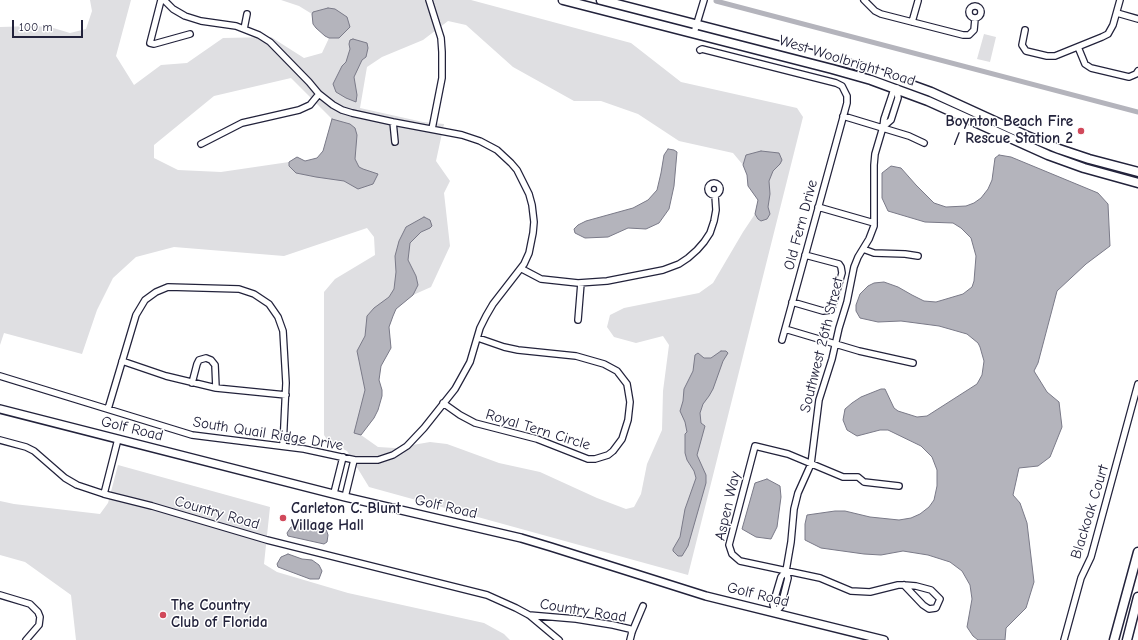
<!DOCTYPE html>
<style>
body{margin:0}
#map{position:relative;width:1138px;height:640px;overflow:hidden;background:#fff;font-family:"Comic Neue",sans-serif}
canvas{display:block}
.scale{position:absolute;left:12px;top:20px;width:71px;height:18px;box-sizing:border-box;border:2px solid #22223b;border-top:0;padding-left:5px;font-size:12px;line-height:14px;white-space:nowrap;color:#22223b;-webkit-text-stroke:3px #fff;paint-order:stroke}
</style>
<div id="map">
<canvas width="1138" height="640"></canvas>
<div class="scale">100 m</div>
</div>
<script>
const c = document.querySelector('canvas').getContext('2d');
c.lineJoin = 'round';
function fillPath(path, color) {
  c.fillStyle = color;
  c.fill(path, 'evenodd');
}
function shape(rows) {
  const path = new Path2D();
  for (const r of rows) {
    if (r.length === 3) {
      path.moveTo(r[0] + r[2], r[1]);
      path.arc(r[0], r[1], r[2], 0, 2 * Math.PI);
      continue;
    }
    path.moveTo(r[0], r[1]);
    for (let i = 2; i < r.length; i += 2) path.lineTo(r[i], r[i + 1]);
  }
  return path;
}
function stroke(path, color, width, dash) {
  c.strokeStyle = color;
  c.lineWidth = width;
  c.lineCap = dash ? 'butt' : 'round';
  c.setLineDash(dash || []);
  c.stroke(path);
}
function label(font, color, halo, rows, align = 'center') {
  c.font = font + ' "Comic Neue",sans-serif';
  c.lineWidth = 3;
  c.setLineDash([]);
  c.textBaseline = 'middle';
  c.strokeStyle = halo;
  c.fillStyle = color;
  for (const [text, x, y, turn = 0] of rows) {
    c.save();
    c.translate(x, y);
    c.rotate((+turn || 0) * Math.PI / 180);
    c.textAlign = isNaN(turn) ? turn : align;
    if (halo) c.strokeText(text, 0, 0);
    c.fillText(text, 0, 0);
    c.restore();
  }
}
fillPath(shape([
 [90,0,131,0,116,56,134,85,161,65,187,63,223,38,271,37,304,58,322,53,329,38,315,26,312,20,312,14,299,6,281,0,471,0,631,43,681,82,797,108,803,117,688,575,369,487,347,451,328,441,324,435,324,292,335,279,375,255,374,237,367,228,284,256,174,247,136,257,113,278,97,310,82,354,4,333,0,345,0,27,33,26,50,27,70,33,86,29,92,11],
 [448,21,466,25,513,67,574,101,601,101,638,114,679,141,733,153,743,165,747,175,748,186,758,200,755,214,743,232,713,283,699,293,624,308,610,315,607,327,614,337,636,343,663,336,669,345,663,391,662,430,647,464,641,494,634,507,626,509,597,498,540,472,499,463,447,444,430,442,395,448,378,447,361,435,374,418,382,396,382,390,379,380,381,366,391,348,389,327,393,316,396,309,413,295,431,287,450,246,444,193,450,181,436,161,444,124,423,122,360,108,367,67,382,57,423,40],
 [291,78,332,119,323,151,317,158,305,161,297,157,289,162,221,172,178,170,154,158,154,145,214,96],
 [984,34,996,37,990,62,977,59],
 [118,465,270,507,264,564,277,572,348,593,484,623,504,634,510,640,76,640,71,595,25,562,0,555,0,501,14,504,100,514,108,503]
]), '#dfdfe2');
const water = shape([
 [328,8,335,9,347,17,350,27,339,38,329,38,325,36,316,28,313,24,312,14,313,12,328,8],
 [353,39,367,43,368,48,366,57,362,60,354,77,357,95,356,102,346,98,336,92,333,84,342,66,346,62,350,49,349,44,350,40,353,39],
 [332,119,350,124,355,128,357,135,355,159,359,167,363,169,378,174,373,184,358,189,344,181,316,177,296,173,289,166,289,162,297,157,305,161,317,158,323,151,332,119],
 [668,149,674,150,677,152,674,186,669,209,659,223,646,229,628,228,608,237,585,238,575,233,574,229,578,225,586,221,633,208,648,200,657,190,661,173,664,155,668,149],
 [761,151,779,153,782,160,780,164,773,171,769,181,770,194,768,207,770,214,767,219,761,221,758,219,755,214,758,200,748,186,747,175,743,165,746,155,761,151],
 [999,155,1011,157,1098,193,1108,204,1110,246,1086,264,1057,291,1038,363,1034,371,1047,392,1059,402,1062,427,1050,457,1038,466,1019,468,1013,495,1020,503,1027,523,1034,582,1026,608,1006,628,1005,640,978,640,973,636,967,627,972,599,970,585,962,571,950,562,928,555,903,551,881,555,864,554,821,548,805,540,805,524,807,515,835,511,845,511,870,517,899,520,911,518,920,514,929,507,934,500,937,486,937,470,932,457,921,446,888,430,880,430,857,436,847,430,843,420,845,409,852,403,861,397,881,389,885,389,894,408,898,411,917,417,927,416,977,384,982,375,984,361,980,347,978,343,967,334,939,326,901,321,878,322,860,318,856,311,856,305,860,294,868,286,874,283,884,282,898,287,912,295,924,301,936,302,963,294,972,287,974,281,976,256,971,238,961,228,953,223,925,222,888,211,882,198,882,173,891,166,901,168,916,185,934,203,946,207,966,206,974,203,981,198,988,189,992,180,995,158,999,155],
 [424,217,430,220,432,226,430,228,421,232,410,243,408,260,416,276,418,285,413,295,396,309,393,316,389,327,391,348,381,366,379,380,382,390,382,396,378,410,374,418,361,435,354,433,365,390,357,351,365,336,367,316,374,308,389,297,394,289,396,272,395,256,399,241,406,227,424,217],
 [721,351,726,351,728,353,723,361,713,389,709,396,703,404,700,413,701,423,705,426,697,455,706,475,706,483,688,546,682,556,678,556,673,551,673,549,680,537,685,509,696,478,694,471,687,460,685,453,685,434,687,432,685,422,680,411,683,401,684,389,693,371,695,355,698,353,704,358,711,358,721,351],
 [767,479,780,486,781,497,777,527,771,539,756,537,742,529,755,483,767,479],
 [311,522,320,524,326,529,328,535,327,542,324,544,288,536,287,533,291,527,300,523,311,522],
 [288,554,302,559,312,560,319,565,322,571,319,579,310,579,278,567,277,564,281,557,288,554]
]);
fillPath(water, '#b4b4bc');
stroke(water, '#7a7a88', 1);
stroke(shape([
 [716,1,1138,112]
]), '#b4b4bc', 5);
const minor = shape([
 [161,0,150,43,154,44,190,34],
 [429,0,441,38,442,52,442,78,432,129],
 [864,0,875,11,881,14,963,35,969,35,974,30,975,19],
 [975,12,6],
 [1117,13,1138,19],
 [912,22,918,1],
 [244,29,247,14],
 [1025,30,1022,45,1026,51,1047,56,1055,56,1102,37,1108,34,1113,25,1120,0],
 [694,33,704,0],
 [1078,47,1085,64,1091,68,1129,77,1136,74,1138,71],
 [700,50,702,49,836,83,842,86,847,96,847,103,782,340],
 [843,116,909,136,924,143],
 [393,122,395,142],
 [883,127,891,120,898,98,897,88],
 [201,144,242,123,299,110,310,105,319,94],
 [714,189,6],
 [818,207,874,223],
 [863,249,874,253,905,254,918,256],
 [522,269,541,279,578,283,607,281,663,270,679,264,688,258,697,250,704,242,710,233,714,221,716,210,715,195],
 [792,302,823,311,830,310,832,308,842,273,841,267,839,264,805,255],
 [578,320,581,283],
 [785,329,859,351,913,363],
 [122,361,166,376,216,388,286,395],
 [0,376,192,435,304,449,355,460,378,460,393,455,407,446,424,428,455,389,470,362,480,328,486,316,493,304,524,264,529,253,533,233,534,222,532,205,529,194,517,170,511,163,497,150,480,141,462,135,393,122,352,113,342,110,333,105,319,94,309,82,270,42,259,35,236,26,201,21,185,16,173,9,164,0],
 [192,383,197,364,199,360,206,358,211,360,215,365,216,388],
 [443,403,460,415,475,423,537,439,588,459,595,459,608,455,613,451,622,439,628,420,630,402,627,384,617,371,604,364,576,356,518,350,504,347,478,338],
 [108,409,136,315,145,300,156,292,168,287,239,289,254,294,269,304,278,317,283,331,286,383,283,446],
 [0,440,26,447,34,451,65,478,77,485,104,494,152,506,267,540,487,595,516,608,529,615,559,640],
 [899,486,864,482,858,477,843,477,788,454,755,446,729,545,732,554,740,561,820,578,851,591,870,592,898,585,904,585],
 [334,493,343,457],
 [104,494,118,439],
 [345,497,354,460],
 [904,585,916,586,931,590,940,599,936,608,929,609,923,605,904,585],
 [0,595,30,604,38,612,40,617,39,625,26,640],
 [775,613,781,606,788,578,786,571,791,542,794,509,798,493,811,464,819,400,832,359,839,328,847,302,854,267,858,257,869,239,874,226,874,165,875,154,883,127,884,119,893,92,897,89],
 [775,613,773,604,781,577,786,571],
 [529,615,576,619,613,625,630,629,632,632],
 [630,640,632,632,643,606],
 [1064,640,1081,578,1091,557,1138,384]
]);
const tertiary = shape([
 [0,409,345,497,521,538,551,547,706,596,884,640]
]);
const secondary = shape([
 [563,0,832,69,871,80,928,101,1048,155,1084,168,1138,183],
 [601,0,862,67,931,92,1025,135,1059,149,1089,159,1138,172],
 [1114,640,1138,552],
 [1127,640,1138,597]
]);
stroke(minor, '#22223b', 8);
stroke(tertiary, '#22223b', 10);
stroke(secondary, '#22223b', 11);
stroke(minor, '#fff', 5.5);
stroke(tertiary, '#fff', 7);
stroke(secondary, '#fff', 8);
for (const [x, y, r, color] of [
 [1081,131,4,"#d1495b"],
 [283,518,4,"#d1495b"],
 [163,615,4,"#d1495b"]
]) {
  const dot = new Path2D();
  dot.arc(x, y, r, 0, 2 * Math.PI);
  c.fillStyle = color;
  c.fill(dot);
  stroke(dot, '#fff', 1.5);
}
label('15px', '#22223b', '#fff', [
 ["West Woolbright Road",847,61,17],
 ["Old Fern Drive",801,225,-75],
 ["Southwest 26th Street",822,345,-76],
 ["Golf Road",132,429,14],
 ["Royal Tern Circle",538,430,17],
 ["South Quail Ridge Drive",268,434,9],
 ["Aspen Way",728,506,-77],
 ["Golf Road",446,507,13],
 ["Blackoak Court",1090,512,-73],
 ["Country Road",217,513,16],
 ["Golf Road",758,595,14],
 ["Country Road",583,611,9]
]);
label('bold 15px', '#22223b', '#fff', [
 ["Boynton Beach Fire",1073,122,"right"],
 ["/ Rescue Station 2",1073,139,"right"],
 ["Carleton C. Blunt",291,509],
 ["Village Hall",291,526],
 ["The Country",171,606],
 ["Club of Florida",171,623]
], 'left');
</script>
